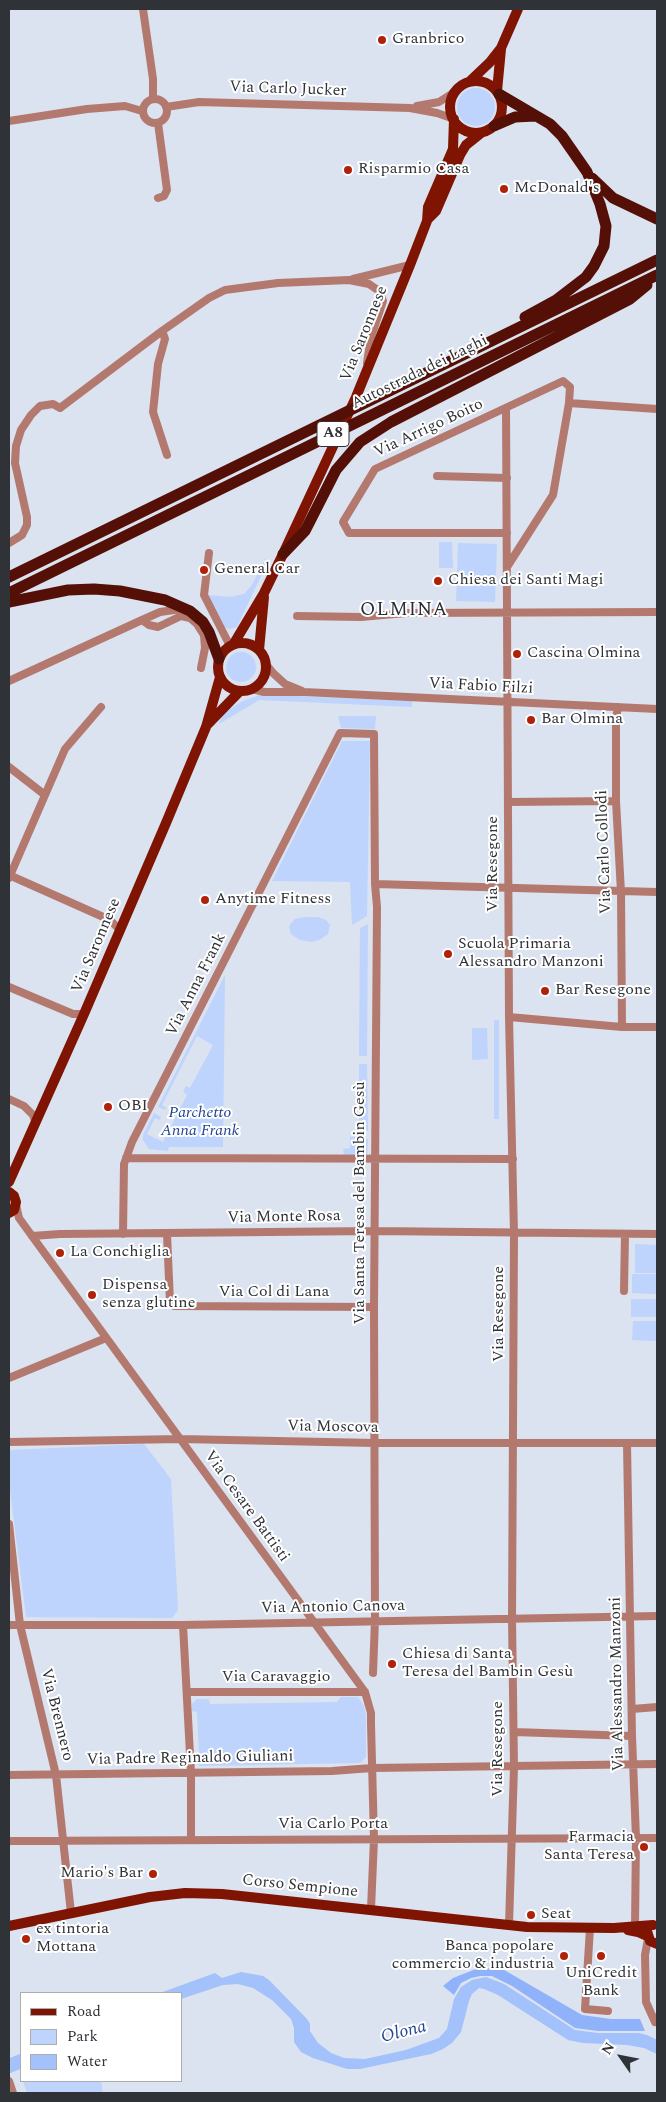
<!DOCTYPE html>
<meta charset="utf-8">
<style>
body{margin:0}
#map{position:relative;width:666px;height:2102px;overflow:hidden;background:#dbe2f0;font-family:Spectral,serif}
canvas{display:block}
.frame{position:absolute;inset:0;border:10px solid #2f3237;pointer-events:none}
.legend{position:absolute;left:20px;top:1992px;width:162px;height:90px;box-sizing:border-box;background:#fff;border:1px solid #acadaf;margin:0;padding:6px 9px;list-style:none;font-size:15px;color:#2f3237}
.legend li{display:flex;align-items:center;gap:10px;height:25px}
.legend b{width:25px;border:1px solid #acadaf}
.north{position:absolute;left:596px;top:2032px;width:50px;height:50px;-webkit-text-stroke:4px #fff;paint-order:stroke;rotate:303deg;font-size:14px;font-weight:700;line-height:20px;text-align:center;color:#2f3237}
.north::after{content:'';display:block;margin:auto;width:18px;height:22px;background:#2f3237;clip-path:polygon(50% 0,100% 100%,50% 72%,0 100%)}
</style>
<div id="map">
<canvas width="666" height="2102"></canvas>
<div class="frame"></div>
<ul class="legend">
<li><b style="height:6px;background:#801403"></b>Road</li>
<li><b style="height:14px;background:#bed4fd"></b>Park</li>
<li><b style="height:14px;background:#a3c1fa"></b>Water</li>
</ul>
<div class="north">N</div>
</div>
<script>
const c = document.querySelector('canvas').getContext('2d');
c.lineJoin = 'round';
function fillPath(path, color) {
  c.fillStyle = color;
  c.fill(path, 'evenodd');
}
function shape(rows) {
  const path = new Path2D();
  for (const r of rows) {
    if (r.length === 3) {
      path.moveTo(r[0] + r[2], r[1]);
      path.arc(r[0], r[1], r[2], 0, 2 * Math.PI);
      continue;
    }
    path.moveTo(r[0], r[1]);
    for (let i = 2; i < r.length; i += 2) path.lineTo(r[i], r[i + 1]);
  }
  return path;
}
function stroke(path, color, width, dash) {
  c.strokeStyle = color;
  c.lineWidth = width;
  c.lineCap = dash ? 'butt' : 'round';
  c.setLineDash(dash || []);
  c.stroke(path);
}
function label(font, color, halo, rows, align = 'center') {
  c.font = font + ' Spectral,serif';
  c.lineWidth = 4;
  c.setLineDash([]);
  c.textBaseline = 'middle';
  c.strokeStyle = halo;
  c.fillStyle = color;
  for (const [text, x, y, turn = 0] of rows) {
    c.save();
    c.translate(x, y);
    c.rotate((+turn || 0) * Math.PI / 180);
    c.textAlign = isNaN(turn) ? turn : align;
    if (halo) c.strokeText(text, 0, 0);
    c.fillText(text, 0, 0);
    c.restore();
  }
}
fillPath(shape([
 [476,107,19],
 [439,542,452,542,453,568,439,568],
 [458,543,497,544,495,602,456,601],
 [265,559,268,561,237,627,230,629,224,627,208,595,230,597,244,594,252,585],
 [241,667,15],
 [259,695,273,695,412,701,412,707,259,700,219,724,222,714,241,702],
 [338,716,376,716,375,729,341,728],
 [342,741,370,741,367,916,352,925,350,882,272,881],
 [305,917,318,917,326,920,330,925,328,934,321,939,312,942,300,940,291,934,289,927,291,923,295,919],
 [368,924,367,1056,359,1056,360,928],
 [225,975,223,1147,169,1147,168,1151,149,1149,143,1140,143,1135,154,1113,161,1117,160,1120,155,1118,147,1134,163,1142,187,1095,183,1091,186,1086,190,1088,213,1045,197,1036,162,1105,166,1108,165,1110,158,1107],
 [494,1020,499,1020,499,1119,494,1119],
 [472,1028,487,1028,488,1059,472,1060],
 [359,1064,367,1064,368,1131,359,1128],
 [359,1136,368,1139,367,1154,364,1156,344,1156,343,1149,350,1148,350,1137],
 [635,1244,657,1245,657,1273,635,1273],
 [632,1274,657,1274,657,1294,632,1293],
 [631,1299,657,1299,657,1317,631,1317],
 [633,1321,657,1321,657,1341,632,1340],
 [144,1444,171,1479,178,1610,172,1618,26,1617,9,1482,9,1450],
 [341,1697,358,1697,364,1706,366,1715,366,1757,360,1763,200,1766,194,1762,193,1754,199,1753,197,1712,192,1711,192,1704,197,1699,209,1699,210,1704,337,1702],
 [23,2081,101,2081,103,2093,27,2093]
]), '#bed4fd');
fillPath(shape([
 [499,1967,582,2015,611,2019,640,2019,645,2031,598,2031,575,2028,512,1986,492,1976,480,1976,471,1978,461,1983,454,1995,443,1986,453,1978,476,1969]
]), '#8fb2fa');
fillPath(shape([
 [241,1972,263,1976,269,1980,307,2019,310,2024,310,2031,318,2043,331,2053,344,2058,365,2059,374,2057,406,2050,439,2038,447,2029,454,1999,461,1987,472,1980,486,1977,504,1984,575,2030,598,2033,639,2033,647,2035,657,2040,657,2054,644,2048,627,2045,583,2043,568,2040,498,1995,484,1989,479,1988,472,1994,469,2001,461,2032,452,2043,443,2049,431,2054,360,2069,347,2069,313,2058,301,2052,294,2042,294,2028,291,2019,272,2000,253,1988,238,1984,223,1985,181,1999,181,1993,160,1993,215,1973,222,1978]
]), '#a3c1fa');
stroke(shape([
 [9,2066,21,2061]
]), '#a3c1fa', 14);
stroke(shape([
 [143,9,153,79,153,99],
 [155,111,12],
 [417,106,439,102,456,91],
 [166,107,199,102,410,108,437,113,454,119],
 [9,121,87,109,125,106,142,111],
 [158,123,167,190,164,196,158,198],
 [353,279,410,265],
 [569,403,657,409],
 [506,408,509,1017,514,1233,512,1618,514,1767,509,1925],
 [167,455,153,412,158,364,165,339,162,331,209,298,225,290,278,283,349,280,369,284,379,291,383,301,371,337,367,363],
 [437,476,507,478],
 [507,533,349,533,343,522,375,469,563,381,570,387,569,403,553,495,507,567],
 [9,543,22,535,27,525,27,517,15,463,16,446,21,430,31,415,40,406,53,404,60,408,162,331],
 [209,553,204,595,230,646],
 [297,616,361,617,406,613,657,612],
 [142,620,149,625,158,627,181,616,190,618,197,624,204,635,205,648,201,668],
 [265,663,273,673,285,684,302,691],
 [9,681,142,620,160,612,181,609],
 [252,689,264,692,304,692,657,709],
 [618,707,616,718,616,801,621,892,622,1027],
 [9,767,45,795],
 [508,802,616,801],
 [9,875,110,920,120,930],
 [9,878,65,749,101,707],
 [375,884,657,892],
 [9,987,73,1014,84,1014],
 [509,1017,622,1027,657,1027],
 [9,1099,24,1106,33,1115,36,1123],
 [126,1158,513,1159],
 [16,1205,19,1218,32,1236,365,1692,371,1713,371,1724,374,1839,371,1909],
 [123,1234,124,1164,132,1142,340,733,374,734,375,884,377,907,374,1307,375,1620,373,1673],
 [167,1234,170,1302,174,1306,374,1307],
 [32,1236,60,1234,375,1231,657,1234],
 [624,1291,625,1234],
 [9,1378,106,1338],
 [9,1442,180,1439,375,1443,657,1443],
 [627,1443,632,1736,636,1838,635,1926],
 [9,1524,20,1625,56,1775,71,1913],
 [9,1625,183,1625,657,1616],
 [183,1625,191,1773,191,1840],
 [187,1692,365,1692],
 [632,1709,657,1707],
 [514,1732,632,1736],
 [9,1775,332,1771,372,1768,657,1764],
 [9,1841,657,1838],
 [590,1928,585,2009,608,2011],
 [648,1939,645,1955,646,2002,655,2022],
 [9,2081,13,2093]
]), '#b4796e', 8);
stroke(shape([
 [470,81,490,62,501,48,518,9],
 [476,107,26],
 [497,91,501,49],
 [427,220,436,211,460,155,466,145,481,133],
 [242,667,24],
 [233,645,264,593,283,554,356,397,410,265,427,221,428,207,453,149,454,119],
 [259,650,264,597],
 [208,724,240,691],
 [9,1182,84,1014,166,823,206,727,220,677],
 [9,1192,14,1196,16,1202,14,1210,9,1213],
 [9,1926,150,1897,185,1893,222,1894,527,1927,614,1928,653,1925],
 [628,1930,638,1932,647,1936],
 [647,1931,650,1941,657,1944]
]), '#801403', 10);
stroke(shape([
 [499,94,550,124,562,136,587,172,600,204,606,226,604,246,594,266,586,277,556,300,525,317],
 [494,126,515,117,535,116],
 [592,178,613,198,657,219],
 [283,554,305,531,336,470,360,442,391,422,630,299,647,285],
 [9,577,657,260],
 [9,593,657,275],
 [9,602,68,590,94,589,120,591,165,600,190,611,203,622,209,632,219,659]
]), '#540f06', 11);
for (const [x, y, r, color] of [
 [382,40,5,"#af2109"],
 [348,170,5,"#af2109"],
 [504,189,5,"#af2109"],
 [204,570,5,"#af2109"],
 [438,581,5,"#af2109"],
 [517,654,5,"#af2109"],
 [531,720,5,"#af2109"],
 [205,900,5,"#af2109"],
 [448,954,5,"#af2109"],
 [545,991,5,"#af2109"],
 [108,1107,5,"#af2109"],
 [60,1253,5,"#af2109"],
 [92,1295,5,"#af2109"],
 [392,1664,5,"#af2109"],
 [644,1847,5,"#af2109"],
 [153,1874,5,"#af2109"],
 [531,1915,5,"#af2109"],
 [26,1939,5,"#af2109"],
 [564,1956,5,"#af2109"],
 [601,1956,5,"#af2109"]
]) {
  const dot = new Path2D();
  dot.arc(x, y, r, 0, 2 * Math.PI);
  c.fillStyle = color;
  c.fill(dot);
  stroke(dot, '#fff', 2);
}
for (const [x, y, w] of [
 [333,434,32]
]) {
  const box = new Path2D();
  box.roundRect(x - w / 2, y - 12.5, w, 25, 4);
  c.fillStyle = '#fff';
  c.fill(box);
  stroke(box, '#2f3237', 1);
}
label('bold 15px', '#2f3237', null, [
 ["A8",333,434]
]);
label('16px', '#2f3237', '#fff', [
 ["Granbrico",392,40],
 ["Risparmio Casa",358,170],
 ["McDonald's",514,189],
 ["General Car",214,570],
 ["Chiesa dei Santi Magi",448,581],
 ["Cascina Olmina",527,654],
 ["Bar Olmina",541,720],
 ["Anytime Fitness",215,900],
 ["Scuola Primaria",458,945],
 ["Alessandro Manzoni",458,963],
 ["Bar Resegone",555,991],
 ["OBI",118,1107],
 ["La Conchiglia",70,1253],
 ["Dispensa",102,1286],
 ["senza glutine",102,1304],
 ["Chiesa di Santa",402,1655],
 ["Teresa del Bambin Gesù",402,1673],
 ["Farmacia",634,1838,"right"],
 ["Santa Teresa",634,1856,"right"],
 ["Mario's Bar",143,1874,"right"],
 ["Seat",541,1915],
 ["ex tintoria",36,1930],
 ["Mottana",36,1948],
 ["Banca popolare",554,1947,"right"],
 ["commercio & industria",554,1965,"right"],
 ["UniCredit",601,1974,"center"],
 ["Bank",601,1992,"center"]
], 'left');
label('16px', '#2f3237', '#fff', [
 ["Via Carlo Jucker",288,90,2],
 ["Via Saronnese",365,334,-68],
 ["Autostrada dei Laghi",420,373,-26],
 ["Via Arrigo Boito",429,429,-25],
 ["Via Fabio Filzi",481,687,3],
 ["Via Carlo Collodi",605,852,-92],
 ["Via Resegone",494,864,-90],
 ["Via Saronnese",97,946,-67],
 ["Via Anna Frank",197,985,-63],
 ["Via Santa Teresa del Bambin Gesù",361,1203,-90],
 ["Via Monte Rosa",284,1218,-1],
 ["Via Col di Lana",274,1293],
 ["Via Resegone",500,1314,-90],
 ["Via Moscova",333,1428,1],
 ["Via Cesare Battisti",246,1507,54],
 ["Via Antonio Canova",333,1608,-1],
 ["Via Caravaggio",276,1678],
 ["Via Alessandro Manzoni",618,1684,-91],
 ["Via Brennero",56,1715,76],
 ["Via Resegone",499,1749,-90],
 ["Via Padre Reginaldo Giuliani",190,1759,-1],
 ["Via Carlo Porta",333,1825],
 ["Corso Sempione",300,1887,6]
]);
label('italic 16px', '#204395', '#fff', [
 ["Parchetto",200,1114],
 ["Anna Frank",200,1132]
]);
label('italic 18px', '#224697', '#fff', [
 ["Olona",404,2033,-14]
]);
c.letterSpacing = '1px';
label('19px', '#272c37', '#fff', [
 ["OLMINA",404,611]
]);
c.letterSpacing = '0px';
</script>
